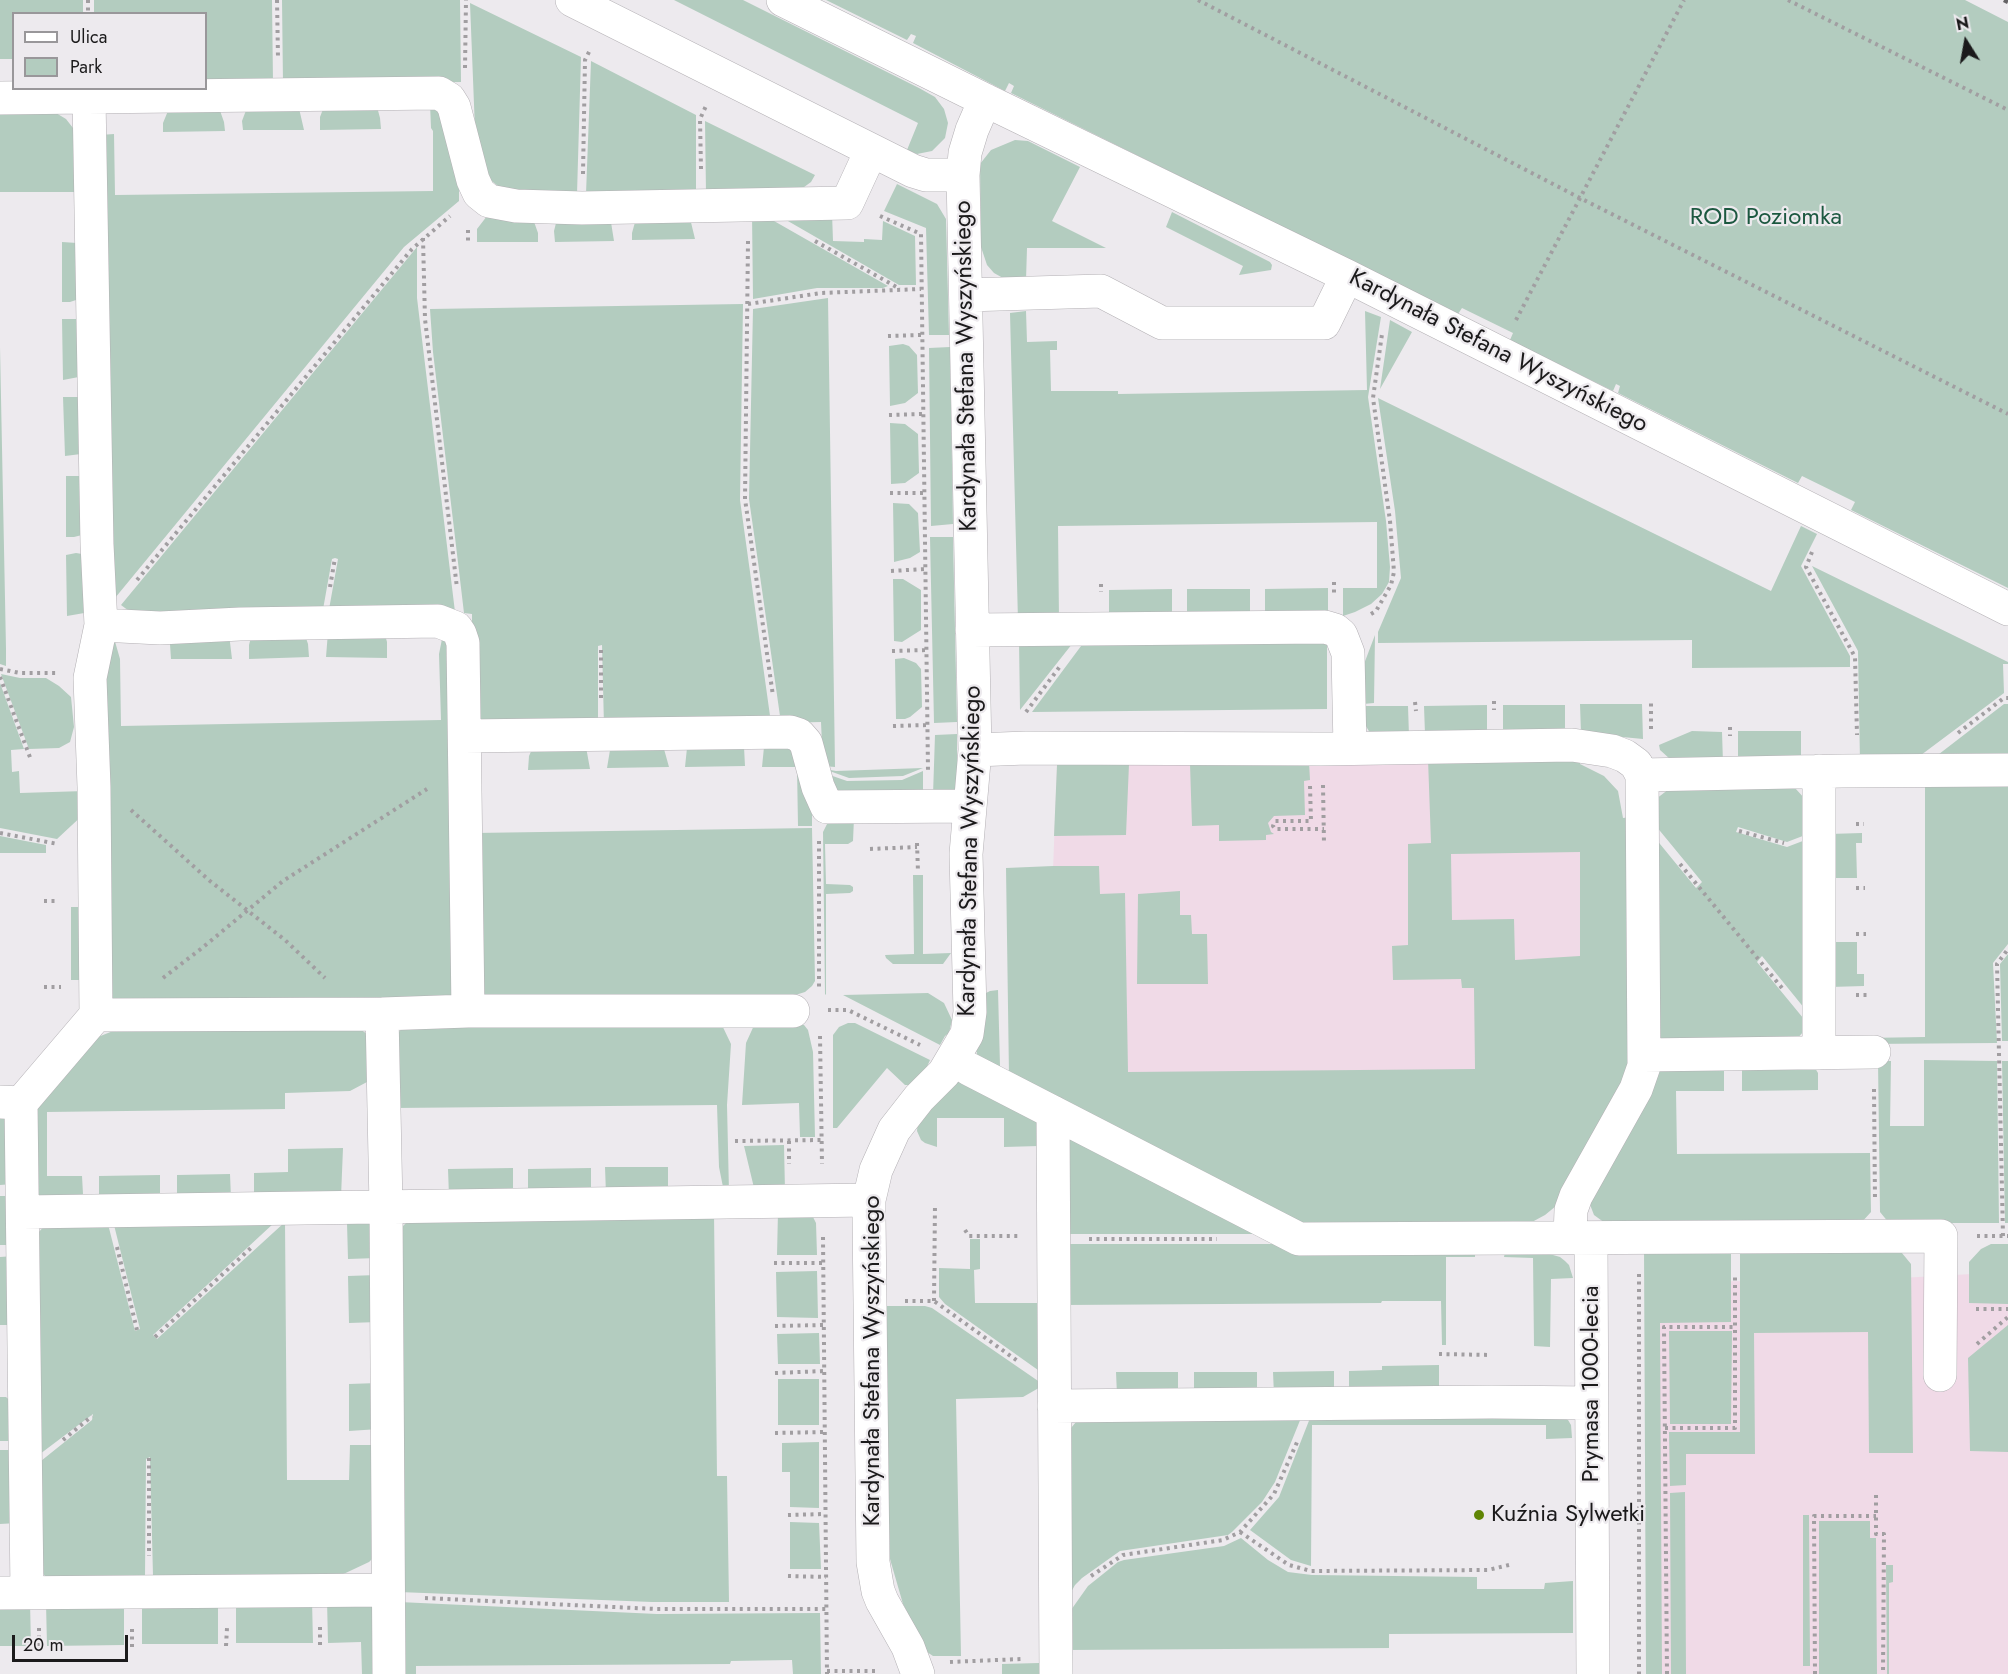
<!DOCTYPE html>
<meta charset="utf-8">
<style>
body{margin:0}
#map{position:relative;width:2008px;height:1674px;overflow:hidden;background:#edeaee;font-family:Jost,sans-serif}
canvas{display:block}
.legend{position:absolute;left:12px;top:12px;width:195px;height:78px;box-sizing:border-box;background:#edeaee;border:2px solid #99979a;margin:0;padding:8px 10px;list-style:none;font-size:18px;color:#1b1a1b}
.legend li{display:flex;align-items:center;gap:12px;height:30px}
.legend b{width:30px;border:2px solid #99979a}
.north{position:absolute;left:1936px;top:12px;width:60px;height:60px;-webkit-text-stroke:4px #edeaee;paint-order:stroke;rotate:349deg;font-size:16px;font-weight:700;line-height:24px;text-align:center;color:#1b1a1b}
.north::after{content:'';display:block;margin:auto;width:21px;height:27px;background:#1b1a1b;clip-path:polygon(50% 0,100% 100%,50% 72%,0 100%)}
.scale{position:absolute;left:12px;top:1635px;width:116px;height:27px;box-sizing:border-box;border:3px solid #1b1a1b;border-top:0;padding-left:8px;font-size:18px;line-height:21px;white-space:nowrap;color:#1b1a1b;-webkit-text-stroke:4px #edeaee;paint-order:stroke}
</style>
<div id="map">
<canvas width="2008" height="1674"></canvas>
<ul class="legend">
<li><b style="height:8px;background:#fff"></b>Ulica</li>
<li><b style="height:16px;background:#b3ccbf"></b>Park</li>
</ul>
<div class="north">N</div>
<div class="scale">20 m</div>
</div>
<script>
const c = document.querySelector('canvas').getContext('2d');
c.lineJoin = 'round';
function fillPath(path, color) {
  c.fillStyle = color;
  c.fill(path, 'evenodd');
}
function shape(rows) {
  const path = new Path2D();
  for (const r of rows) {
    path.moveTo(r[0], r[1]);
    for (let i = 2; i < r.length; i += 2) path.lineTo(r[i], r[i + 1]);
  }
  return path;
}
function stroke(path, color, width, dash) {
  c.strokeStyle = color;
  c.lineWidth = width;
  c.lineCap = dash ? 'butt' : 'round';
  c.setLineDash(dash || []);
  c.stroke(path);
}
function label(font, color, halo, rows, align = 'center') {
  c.font = font + ' Jost,sans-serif';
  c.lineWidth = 4.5;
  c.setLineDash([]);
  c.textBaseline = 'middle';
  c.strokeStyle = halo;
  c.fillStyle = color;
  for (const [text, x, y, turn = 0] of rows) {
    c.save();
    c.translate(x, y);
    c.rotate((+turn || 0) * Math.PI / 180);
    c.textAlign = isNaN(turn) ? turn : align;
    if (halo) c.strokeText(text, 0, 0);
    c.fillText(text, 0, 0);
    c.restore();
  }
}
fillPath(shape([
 [1580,757,1581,1153,1321,1221,1045,1081,1057,765],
 [2008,1272,2008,1674,1655,1674,1652,1282,1864,1280]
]), '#f0dae7');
fillPath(shape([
 [0,0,83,0,83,13,14,14,13,59,0,59],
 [94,0,272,0,273,83,206,84,206,14,94,13],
 [282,0,460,0,461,82,283,84],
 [674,0,743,0,919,88,935,97,944,109,948,123,945,138,932,151,917,154,907,150,918,123],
 [826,0,1965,0,2008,22,2008,588,1851,510,1855,502,1851,500,1802,476,1798,483,1618,393,1620,386,1616,384,1613,391,1510,340,1513,333,1462,308,1458,314,1011,93,1014,86,1009,83,1005,91,913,43,916,36,911,34,907,40],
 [470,3,581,57,577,194,503,190,488,178,476,155],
 [591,61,696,115,696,193,586,194],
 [376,103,380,118,381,129,320,130,320,117,325,104],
 [430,103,436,106,459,165,459,201,404,247,115,598,100,135,114,134,115,195,433,191,433,131,431,128],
 [298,104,304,130,243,130,242,121,248,105],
 [218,105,224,122,225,131,163,132,163,123,170,106],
 [0,108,51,110,66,119,73,128,81,192,0,192],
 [705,121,815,175,811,182,800,190,706,193],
 [1015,140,1028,141,1080,167,1052,221,1106,248,1027,248,1026,280,1003,278,994,273,987,265,981,247,980,164,991,150],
 [897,184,937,204,946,219,949,335,929,335,926,228,884,211],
 [1172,212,1270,262,1272,265,1271,270,1239,275,1243,266,1166,227],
 [760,213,888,286,883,288,817,288,753,299,752,214],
 [774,213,832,213,833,241,864,242,864,239,882,240,883,221,915,236,916,285,899,285],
 [689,214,695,239,632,240,632,233,637,215],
 [558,215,610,216,614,241,555,242,554,231],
 [487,216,532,216,538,233,538,242,477,242,477,229],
 [62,242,77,243,82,298,70,302,62,302],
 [417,247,417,298,455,612,328,615,338,559,335,558,332,559,322,615,129,611,121,605],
 [828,298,835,767,823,766,821,722,781,723,749,499,753,309],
 [743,304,740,500,771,723,604,726,602,645,598,646,598,726,504,727,478,719,472,704,472,614,464,613,433,352,430,309],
 [1026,311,1027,342,1057,341,1057,350,1050,350,1051,391,1118,391,1118,394,1367,390,1365,311,1381,317,1368,397,1386,521,1390,567,1389,582,1382,594,1371,604,1355,612,1343,616,1343,588,1377,588,1377,522,1058,526,1059,620,1018,621,1010,313],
 [62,319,77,319,84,376,63,380],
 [1390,320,1412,332,1380,389],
 [903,344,909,346,917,355,918,393,905,403,890,406,889,346],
 [0,347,6,649,6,666,0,664],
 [950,347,953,524,931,526,929,348],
 [63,397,80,397,81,454,65,456],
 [1378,398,1771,591,1801,526,1817,534,1801,566,1850,656,1850,667,1692,668,1692,640,1378,643,1378,632,1401,578,1395,511],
 [890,423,905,424,918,434,919,473,905,483,891,484],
 [66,476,82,476,82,535,74,537,66,537],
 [893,503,909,504,918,513,920,552,910,558,894,562],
 [930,537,953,537,957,722,934,723],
 [76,553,82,554,90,612,67,616,66,555],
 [1812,566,2008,662,2008,664,2003,664,2004,693,1913,761,1860,762,1858,651],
 [893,579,903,579,921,590,921,630,902,642,894,641],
 [1328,588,1328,618,1265,618,1265,589],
 [1172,589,1172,620,1109,620,1109,590],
 [1187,589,1250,589,1250,618,1187,620],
 [384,631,387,642,387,658,326,657,328,632],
 [304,632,308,644,309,657,249,659,249,645,252,633],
 [172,634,229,634,232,659,171,659,170,644],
 [443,634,446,636,458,985,450,997,111,1000,102,659,114,638,120,659,121,726,441,720,439,654],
 [1375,635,1374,703,1363,704,1364,664],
 [1087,638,1327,644,1327,709,1032,712],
 [1076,639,1020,710,1019,640],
 [904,658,916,663,921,669,922,707,910,717,905,719,896,719,895,659],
 [1,674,20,678,46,678,59,686,71,697,74,727,70,742,59,748,29,749],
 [0,683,24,749,11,750,12,772,19,771,20,793,85,791,86,812,57,839,0,828],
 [1580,704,1642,704,1643,739,1581,733],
 [2004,704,2008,704,2008,761,1930,761],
 [1487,705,1487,734,1425,734,1424,706],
 [1503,705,1565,705,1565,733,1503,734],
 [1363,706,1408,706,1409,736,1370,733,1363,721],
 [1692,731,1722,732,1723,763,1670,759,1660,750,1659,745],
 [1738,731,1801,731,1801,763,1738,763],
 [957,734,957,774,955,795,933,795,935,735],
 [792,745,812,804,812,826,798,826,797,767,762,767,764,747],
 [533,747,586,747,590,769,528,770,529,756],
 [744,747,745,766,685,767,687,748],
 [664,749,669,767,607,768,610,750],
 [1580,757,1580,764,1604,776,1618,791,1623,818,1631,817,1634,1061,1556,1206,1545,1215,1532,1222,1306,1228,1009,1076,1006,868,1053,866,1099,866,1100,894,1125,893,1128,1072,1475,1069,1474,988,1462,988,1461,979,1393,980,1392,946,1408,945,1408,844,1431,843,1428,759],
 [1580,852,1580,956,1515,960,1514,919,1452,920,1451,854],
 [1309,762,1310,780,1304,781,1305,815,1274,816,1268,823,1271,832,1274,834,1266,835,1266,840,1219,841,1219,825,1192,826,1190,764],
 [1129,764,1126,835,1054,836,1057,765],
 [923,768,903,776,849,778,824,769,836,771],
 [923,771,923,796,838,793,824,773,847,781,902,780],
 [2008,779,2008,944,1993,963,1997,1043,1865,1044,1865,1038,1925,1037,1925,780],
 [1795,788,1805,799,1808,834,1787,842,1738,827,1736,832,1787,847,1808,839,1809,1014,1762,956,1757,962,1808,1024,1803,1032,1797,1039,1665,1042,1660,1038,1651,833,1696,888,1702,882,1651,820,1656,799,1669,789],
 [854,818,853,841,848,844,825,844,826,884,850,885,853,887,853,891,850,893,826,894,826,995,825,994,823,832,829,820],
 [812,828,815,981,812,986,805,992,792,996,487,998,480,992,474,833],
 [1862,833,1862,843,1856,843,1857,878,1830,878,1829,834],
 [0,836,46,845,46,853,0,853],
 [913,875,923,875,923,954,951,953,943,964,893,964,886,958,885,955,914,954],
 [1180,891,1180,915,1191,915,1192,934,1207,934,1208,984,1137,984,1138,894],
 [71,907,86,907,85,980,71,980],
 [1830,942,1857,942,1857,974,1864,974,1864,986,1830,987],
 [2008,954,2008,1041,2002,1041,2000,964],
 [998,990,1000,1066,997,1070,973,1061,977,1053,975,1048,984,994,990,991],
 [928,993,944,1003,952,1020,949,1033,945,1036,940,1045,843,995],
 [720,1021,731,1044,727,1105,729,1192,724,1192,719,1167,717,1105,393,1108,397,1034,404,1026],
 [756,1021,794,1021,804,1025,808,1030,813,1052,815,1137,800,1137,799,1103,742,1105,746,1043],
 [848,1023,855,1023,930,1060,926,1069,910,1085,905,1085,887,1068,837,1128,833,1128,833,1035,839,1027],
 [357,1027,367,1034,367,1082,350,1091,285,1093,285,1109,47,1112,47,1176,82,1176,83,1194,76,1201,35,1195,35,1107,98,1037,118,1029],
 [1924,1060,1997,1061,1999,1223,1889,1223,1880,1212,1878,1061,1891,1061,1890,1126,1924,1126],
 [2002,1061,2008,1061,2008,1223,2005,1223],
 [1742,1062,1815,1068,1818,1073,1818,1090,1742,1091],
 [1724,1063,1724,1091,1676,1091,1677,1154,1870,1153,1871,1212,1861,1223,1605,1223,1594,1215,1589,1202,1655,1075,1663,1067],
 [964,1075,1041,1125,1039,1146,1004,1147,1004,1118,937,1118,937,1147,925,1143,921,1140,917,1131,918,1120,956,1081,959,1082],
 [0,1115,6,1120,13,1184,0,1185],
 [1066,1135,1270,1234,1062,1234],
 [784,1145,785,1191,755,1192,744,1146],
 [343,1148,341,1197,254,1192,254,1173,288,1172,288,1149],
 [605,1167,668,1167,668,1194,606,1194],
 [513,1168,513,1195,449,1196,448,1169],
 [591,1168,591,1194,528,1194,528,1169],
 [230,1174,231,1198,177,1194,177,1175],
 [160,1175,160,1193,155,1199,103,1200,99,1194,99,1176],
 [0,1196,13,1196,14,1245,0,1245],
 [778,1212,807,1213,813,1217,816,1223,817,1255,777,1255],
 [714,1213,717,1476,727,1476,729,1602,652,1602,399,1592,401,1228,406,1223,417,1218],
 [104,1219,109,1228,135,1331,140,1329,114,1225,274,1223,153,1335,157,1339,285,1222,287,1480,349,1480,350,1445,379,1445,375,1556,369,1562,335,1578,153,1576,150,1457,146,1459,145,1576,49,1579,44,1575,40,1569,36,1465,92,1420,93,1414,36,1457,38,1233,46,1224],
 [371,1222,377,1258,348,1259,347,1223],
 [970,1239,980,1239,980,1269,974,1270,975,1303,1038,1303,1045,1375,945,1304,939,1297,939,1268,970,1269],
 [1063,1244,1287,1244,1546,1253,1560,1257,1565,1261,1569,1265,1573,1278,1551,1279,1550,1347,1534,1346,1533,1258,1504,1257,1505,1252,1475,1252,1475,1257,1446,1257,1446,1345,1442,1345,1441,1301,1382,1301,1381,1303,1063,1305],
 [1991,1244,2008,1244,2008,1304,1969,1303,1969,1262,1981,1249],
 [1740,1247,1897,1247,1911,1264,1913,1453,1869,1453,1868,1332,1754,1333,1755,1454,1686,1454,1686,1485,1670,1486,1669,1432,1740,1432],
 [1644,1248,1731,1248,1731,1322,1660,1323,1662,1674,1646,1674],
 [14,1256,9,1325,0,1325,0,1257],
 [817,1271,818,1318,777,1317,776,1272],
 [377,1275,378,1322,349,1323,348,1276],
 [883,1306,925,1306,932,1308,1044,1385,1023,1397,956,1399,961,1656,933,1656,927,1652,903,1604,890,1559],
 [2008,1325,2008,1452,1970,1451,1968,1358],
 [1669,1331,1732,1331,1731,1424,1670,1424],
 [819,1333,820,1364,778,1364,777,1334],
 [1439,1365,1439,1394,1349,1395,1349,1371,1382,1370,1382,1366],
 [1334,1371,1334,1394,1274,1395,1273,1372],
 [1116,1372,1178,1372,1178,1395,1117,1395],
 [1194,1372,1257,1372,1257,1395,1194,1395],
 [778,1379,819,1379,819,1425,778,1425],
 [378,1383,379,1429,349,1431,349,1384],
 [0,1397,6,1397,15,1405,16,1441,0,1441],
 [1303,1413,1275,1482,1262,1502,1232,1532,1228,1535,1120,1551,1082,1578,1075,1585,1065,1603,1071,1428,1076,1422],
 [1312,1413,1562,1416,1568,1420,1571,1425,1572,1438,1546,1439,1546,1425,1312,1425,1311,1566,1291,1560,1250,1530,1279,1497],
 [819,1442,819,1508,790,1507,790,1472,782,1472,782,1443],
 [0,1450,16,1450,17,1523,0,1524],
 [1685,1492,1686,1674,1671,1674,1670,1493],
 [1803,1515,1809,1515,1810,1666,1803,1666],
 [1819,1521,1870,1521,1870,1538,1876,1538,1877,1674,1819,1674],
 [790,1522,819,1523,821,1569,790,1569],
 [1241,1538,1268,1560,1288,1572,1312,1575,1477,1577,1477,1589,1544,1589,1545,1583,1573,1581,1573,1633,1389,1634,1389,1648,1065,1650,1066,1617,1088,1586,1118,1562,1124,1560,1224,1546],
 [1886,1565,1893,1565,1893,1582,1889,1583,1889,1674,1887,1674],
 [312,1600,313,1643,236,1643,236,1601],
 [327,1600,372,1602,379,1674,362,1674,361,1642,328,1643],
 [142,1601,218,1601,218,1644,142,1644],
 [0,1602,30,1602,31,1646,0,1646],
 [124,1602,124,1645,47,1646,46,1603],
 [399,1602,657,1614,820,1613,821,1674,793,1674,792,1660,731,1661,730,1664,416,1666,416,1674,398,1674],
 [1039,1663,1046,1668,1046,1674,1002,1674,1002,1664]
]), '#b3ccbf');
const minor = shape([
 [572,0,913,171,926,175,963,175],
 [783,0,985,100,1347,276,2008,609],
 [0,98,439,93,449,99,454,107,473,180,479,193,489,201,516,206,582,208,847,203,871,151],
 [966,295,1101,291,1162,323,1324,323,1347,276],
 [101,625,160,628,240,624,438,621,456,628,460,634,463,643,468,1011],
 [972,630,1325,627,1335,630,1341,635,1348,653,1350,748],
 [465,736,790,732,799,735,806,743,818,787,827,807,970,806],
 [975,750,1026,748,1321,749,1572,745,1612,751,1625,756,1636,764,1642,775,1842,771,2008,770],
 [382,1014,386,1206,389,1674],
 [96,1015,382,1014,468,1011,793,1011],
 [1819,1053,1819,771],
 [1644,1055,1874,1052],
 [969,1069,1299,1239,1941,1236,1940,1375],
 [0,1102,21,1103,96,1015,94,787,90,678,101,625,97,544,89,98],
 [21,1103,27,1592],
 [1053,1112,1056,1674],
 [23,1212,869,1200],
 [1570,1237,1571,1210,1576,1196,1636,1089,1644,1066,1642,775],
 [1591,1238,1593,1674],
 [1054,1406,1492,1402,1591,1403],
 [0,1593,388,1590],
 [918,1674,908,1647,882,1601,878,1591,873,1562,869,1216,869,1200,876,1170,894,1130,919,1098,944,1073,967,1034,970,1012,966,854,975,750,963,175,965,153,972,130,985,100]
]);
stroke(minor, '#b3b0b4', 34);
stroke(shape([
 [88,0,88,14],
 [277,0,278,58],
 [1198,0,1580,198,2008,414],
 [1788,0,2008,110],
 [465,68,466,0],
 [701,169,700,119,706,106],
 [583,174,585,60,590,50],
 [880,216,921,234,928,770],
 [468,230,468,244],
 [423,238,425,319,457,588],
 [748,241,745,499,773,696],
 [815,241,900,289],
 [748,304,821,293,921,289],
 [1516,320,1684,0],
 [888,336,922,335],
 [889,415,923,414],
 [890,493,924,493],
 [1812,552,1806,567,1855,657,1857,735],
 [891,571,925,569],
 [137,580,412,249,450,216],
 [1334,582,1334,593],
 [1101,584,1101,592],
 [330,587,335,558],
 [1371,614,1376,611,1391,585,1394,572,1390,521,1373,398,1382,334],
 [892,651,927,650],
 [0,669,20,673,56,673],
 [0,677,31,760],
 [601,698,601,647],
 [1494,701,1494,710],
 [1415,702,1416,711],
 [1026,712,1061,665],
 [893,726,928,725],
 [1730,727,1730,736],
 [1651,729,1651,700],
 [1958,733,2004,698,2008,698],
 [1323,785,1324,844],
 [1310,786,1311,821,1275,821,1273,826,1275,829,1324,829],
 [131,810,210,881,285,940,325,978],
 [1856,824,1864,824],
 [1739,831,1784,843],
 [0,833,58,844],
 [819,841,819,987],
 [917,843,918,872],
 [870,849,917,847],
 [1680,864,1782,988],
 [1856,888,1865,888],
 [44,901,58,901],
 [1856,934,1866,934],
 [163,978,202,948,283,881,427,789],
 [44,987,61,987],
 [1856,995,1867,995],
 [828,1010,848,1010,920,1045],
 [820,1036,822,1164],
 [1874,1089,1875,1201],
 [735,1141,822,1140],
 [789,1141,789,1164],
 [965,1230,969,1236,1019,1236],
 [1977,1236,2008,1236],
 [2003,1236,1997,964,2008,949],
 [823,1237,827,1674],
 [1089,1239,1217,1239],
 [117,1247,137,1330],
 [774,1263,823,1263],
 [1639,1274,1639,1674],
 [905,1301,934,1301,1019,1362],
 [934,1301,935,1204],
 [1976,1309,2008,1309],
 [775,1326,823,1325],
 [155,1337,253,1246],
 [1977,1344,2008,1317],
 [1439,1354,1491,1355],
 [775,1373,824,1371],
 [1665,1428,1735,1428,1735,1274],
 [775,1433,824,1432],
 [63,1440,92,1416],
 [149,1458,149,1556],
 [1876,1495,1876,1534,1884,1534,1883,1674],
 [788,1515,825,1514],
 [1240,1532,1289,1565,1311,1571,1488,1570,1513,1564],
 [788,1576,826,1577],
 [1091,1576,1123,1555,1223,1540,1240,1532,1274,1494,1298,1440],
 [425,1598,656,1609,826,1609],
 [39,1628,39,1648],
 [320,1645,320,1627],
 [226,1646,227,1628],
 [132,1647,132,1627],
 [950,1662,1021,1659],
 [827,1671,878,1671],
 [1667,1674,1664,1327,1736,1327],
 [1815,1674,1814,1516,1876,1516]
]), '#a19ea1', 4, [3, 4.5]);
stroke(minor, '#fff', 33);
stroke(shape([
 [2004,0,2008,2]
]), '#666466', 4.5, [8, 8]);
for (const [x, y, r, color] of [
 [1479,1515,6,"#608504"]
]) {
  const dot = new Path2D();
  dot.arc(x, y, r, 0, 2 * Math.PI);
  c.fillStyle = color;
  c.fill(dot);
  stroke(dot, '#edeaee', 2);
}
label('24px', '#1c5840', '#edeaee', [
 ["ROD Poziomka",1766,218]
]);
label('24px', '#1b1a1b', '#edeaee', [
 ["Kardynała Stefana Wyszyńskiego",1498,352,27],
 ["Kardynała Stefana Wyszyńskiego",967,366,-91],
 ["Kardynała Stefana Wyszyńskiego",971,851,-89],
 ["Kardynała Stefana Wyszyńskiego",873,1361,-90],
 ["Prymasa 1000-lecia",1592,1384,-90]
]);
label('24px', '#1b1a1b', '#edeaee', [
 ["Kuźnia Sylwetki",1491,1515]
], 'left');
</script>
